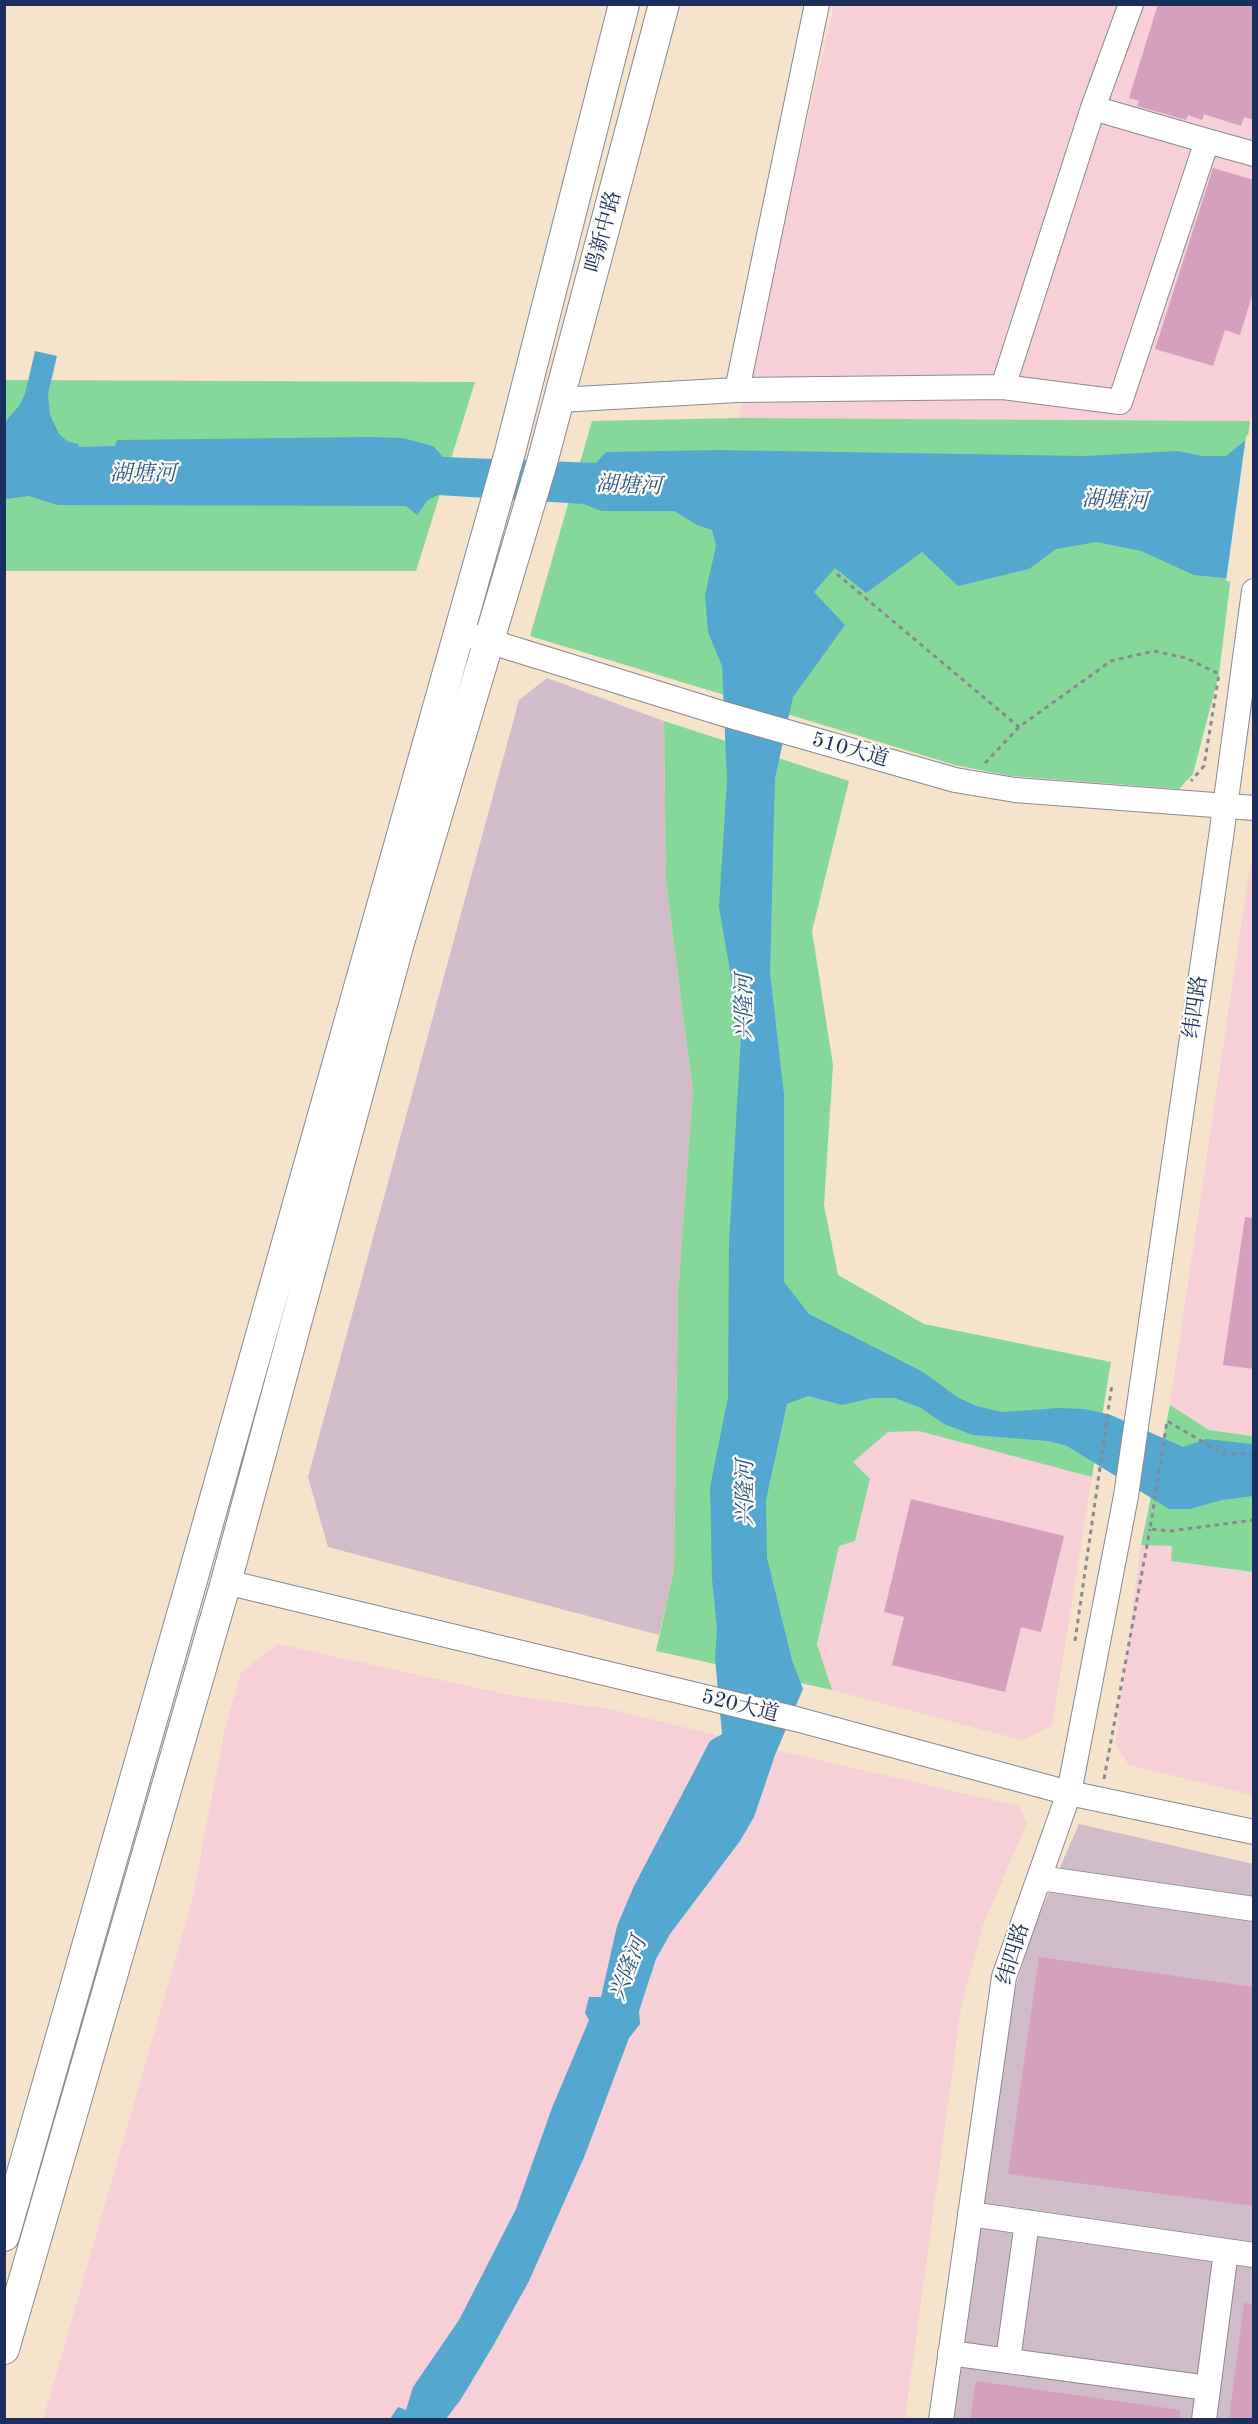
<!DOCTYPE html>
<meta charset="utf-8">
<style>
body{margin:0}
#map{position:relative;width:1258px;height:2424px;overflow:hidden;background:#f5e3cb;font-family:"Old Standard TT",serif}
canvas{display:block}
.frame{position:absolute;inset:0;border:6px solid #1b2f5e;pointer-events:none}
</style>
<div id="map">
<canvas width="1258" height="2424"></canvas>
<div class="frame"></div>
</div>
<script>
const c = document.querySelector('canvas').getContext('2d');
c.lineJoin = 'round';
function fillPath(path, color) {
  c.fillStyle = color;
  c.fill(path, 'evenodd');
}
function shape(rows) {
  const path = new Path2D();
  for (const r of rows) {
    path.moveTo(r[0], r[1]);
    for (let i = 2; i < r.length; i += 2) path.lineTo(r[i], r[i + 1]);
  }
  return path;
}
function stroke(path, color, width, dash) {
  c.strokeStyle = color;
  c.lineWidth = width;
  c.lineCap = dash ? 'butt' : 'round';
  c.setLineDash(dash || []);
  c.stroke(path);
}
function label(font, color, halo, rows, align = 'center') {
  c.font = font + ' "Old Standard TT","Noto Serif SC",serif';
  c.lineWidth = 4.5;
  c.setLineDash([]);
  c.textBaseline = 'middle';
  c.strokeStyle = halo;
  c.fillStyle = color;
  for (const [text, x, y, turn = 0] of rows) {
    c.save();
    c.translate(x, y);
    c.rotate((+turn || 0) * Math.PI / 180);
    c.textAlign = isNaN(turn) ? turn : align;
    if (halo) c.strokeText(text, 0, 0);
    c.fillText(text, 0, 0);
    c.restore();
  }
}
fillPath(shape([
 [834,5,1253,5,1254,398,1250,421,739,418],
 [1253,863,1253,1435,1209,1430,1170,1405,1250,866],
 [920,1431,1092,1477,1052,1726,1022,1740,832,1690,817,1644,839,1546,855,1541,870,1480,852,1462,888,1432],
 [1141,1545,1173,1546,1171,1561,1253,1572,1253,1795,1129,1765,1115,1744],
 [277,1644,514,1696,610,1709,784,1752,1018,1806,1027,1822,982,1928,961,2008,905,2419,43,2420,192,1902,224,1733,241,1673]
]), '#f6cfd7');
fillPath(shape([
 [547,678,664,721,666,882,693,1091,678,1292,674,1570,659,1635,328,1547,308,1477,519,700],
 [1079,1824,1253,1864,1253,2419,954,2420,1012,1999,1033,1929]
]), '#d1bdc9');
fillPath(shape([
 [5,380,475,382,416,571,5,571],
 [739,418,1250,421,1219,674,1193,774,1179,789,1011,776,955,765,530,636,592,421],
 [664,721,849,781,812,931,833,1065,824,1205,838,1275,924,1324,1111,1362,1092,1477,919,1431,888,1432,853,1462,870,1479,855,1541,839,1546,817,1644,832,1690,656,1651,674,1570,678,1292,693,1091,666,882],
 [1170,1405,1209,1430,1253,1436,1253,1572,1171,1561,1172,1546,1141,1545]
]), '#85d89a');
fillPath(shape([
 [35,351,57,356,48,394,50,415,59,434,67,441,78,444,79,447,115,446,117,440,370,437,403,438,433,446,443,457,596,463,606,452,717,450,1085,456,1177,451,1203,456,1226,456,1252,435,1253,581,1194,575,1141,551,1097,542,1056,549,1029,569,958,586,922,552,866,593,835,568,814,592,845,625,793,697,775,778,770,973,784,1094,784,1282,809,1314,923,1372,957,1397,976,1406,1002,1412,1059,1408,1085,1409,1111,1415,1183,1447,1206,1439,1253,1444,1253,1496,1222,1500,1190,1509,1169,1509,1067,1446,1048,1441,973,1435,944,1424,921,1408,895,1398,872,1398,842,1405,808,1396,787,1404,766,1500,767,1558,792,1660,803,1689,775,1755,754,1817,740,1841,670,1934,656,1959,639,2011,640,2024,629,2038,585,2155,529,2281,493,2346,461,2399,446,2419,390,2419,398,2407,406,2410,413,2387,459,2320,516,2209,552,2108,589,2020,585,2013,589,1997,601,1997,617,1926,634,1886,710,1741,722,1734,715,1658,717,1629,712,1579,710,1487,728,1397,729,1244,741,1035,719,907,727,780,722,666,708,632,705,595,716,546,712,530,697,525,674,511,601,511,584,504,438,495,428,500,417,515,406,506,57,505,29,496,5,499,5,422,19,406,25,394]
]), '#54a7cf');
fillPath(shape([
 [1251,432,1254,432,1253,584,1226,581,1246,436]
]), '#f5e3cb');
fillPath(shape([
 [1158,4,1254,4,1254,120,1244,117,1241,126,1204,114,1202,120,1188,115,1186,120,1137,106,1139,101,1129,98],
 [1213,168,1254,180,1254,289,1240,335,1225,330,1213,366,1155,349],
 [1245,1217,1254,1218,1254,1369,1223,1365],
 [911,1499,1064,1536,1041,1632,1021,1627,1005,1692,892,1665,904,1617,884,1612],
 [1039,1957,1254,1987,1254,2206,1008,2174],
 [1244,2303,1254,2304,1254,2420,1229,2420],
 [976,2381,1180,2410,1180,2420,970,2420]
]), '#d4a0bd');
const minor = shape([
 [1093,108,1207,141],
 [1003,387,1093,108,1131,4],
 [737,390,817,4],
 [559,400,737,390,1003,387,1120,402,1207,141,1254,154],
 [472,636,724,714,955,780,1015,790,1254,808],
 [226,1582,796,1719,1069,1793,1254,1832],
 [1040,1878,1254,1909],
 [970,2214,1254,2255],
 [950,2353,1208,2388],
 [1008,2360,1027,2222],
 [941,2420,1004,1977,1069,1793,1126,1496,1221,837,1254,591],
 [1204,2420,1226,2251]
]);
const major = shape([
 [4,2236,192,1580,510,452,624,4],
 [4,2349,226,1582,398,946,543,459,664,4]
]);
stroke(minor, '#888994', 26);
stroke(major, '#888994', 32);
stroke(shape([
 [837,574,1019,727],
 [985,763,1019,727,1111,661,1154,651,1186,658,1219,674,1204,766,1191,781],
 [1254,1454,1222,1453,1167,1421,1150,1529,1170,1531,1254,1520],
 [1075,1641,1112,1384],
 [1104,1779,1150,1529]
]), '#888994', 3, [4.5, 4.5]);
stroke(minor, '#fff', 24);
stroke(major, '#fff', 30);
label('21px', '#1b2f5e', '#fdfcf7', [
 ["鸣新中路",604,232,-75],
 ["510大道",850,750,16],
 ["纬四路",1196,1007,-82],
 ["520大道",740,1706,14],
 ["纬四路",1014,1954,-73]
]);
label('italic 22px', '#2f5986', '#fdfcf7', [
 ["湖塘河",143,474],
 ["湖塘河",629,486,2],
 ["湖塘河",1115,501,2],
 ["兴隆河",745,1007,-90],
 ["兴隆河",746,1493,-90],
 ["兴隆河",629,1969,-69]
]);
</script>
